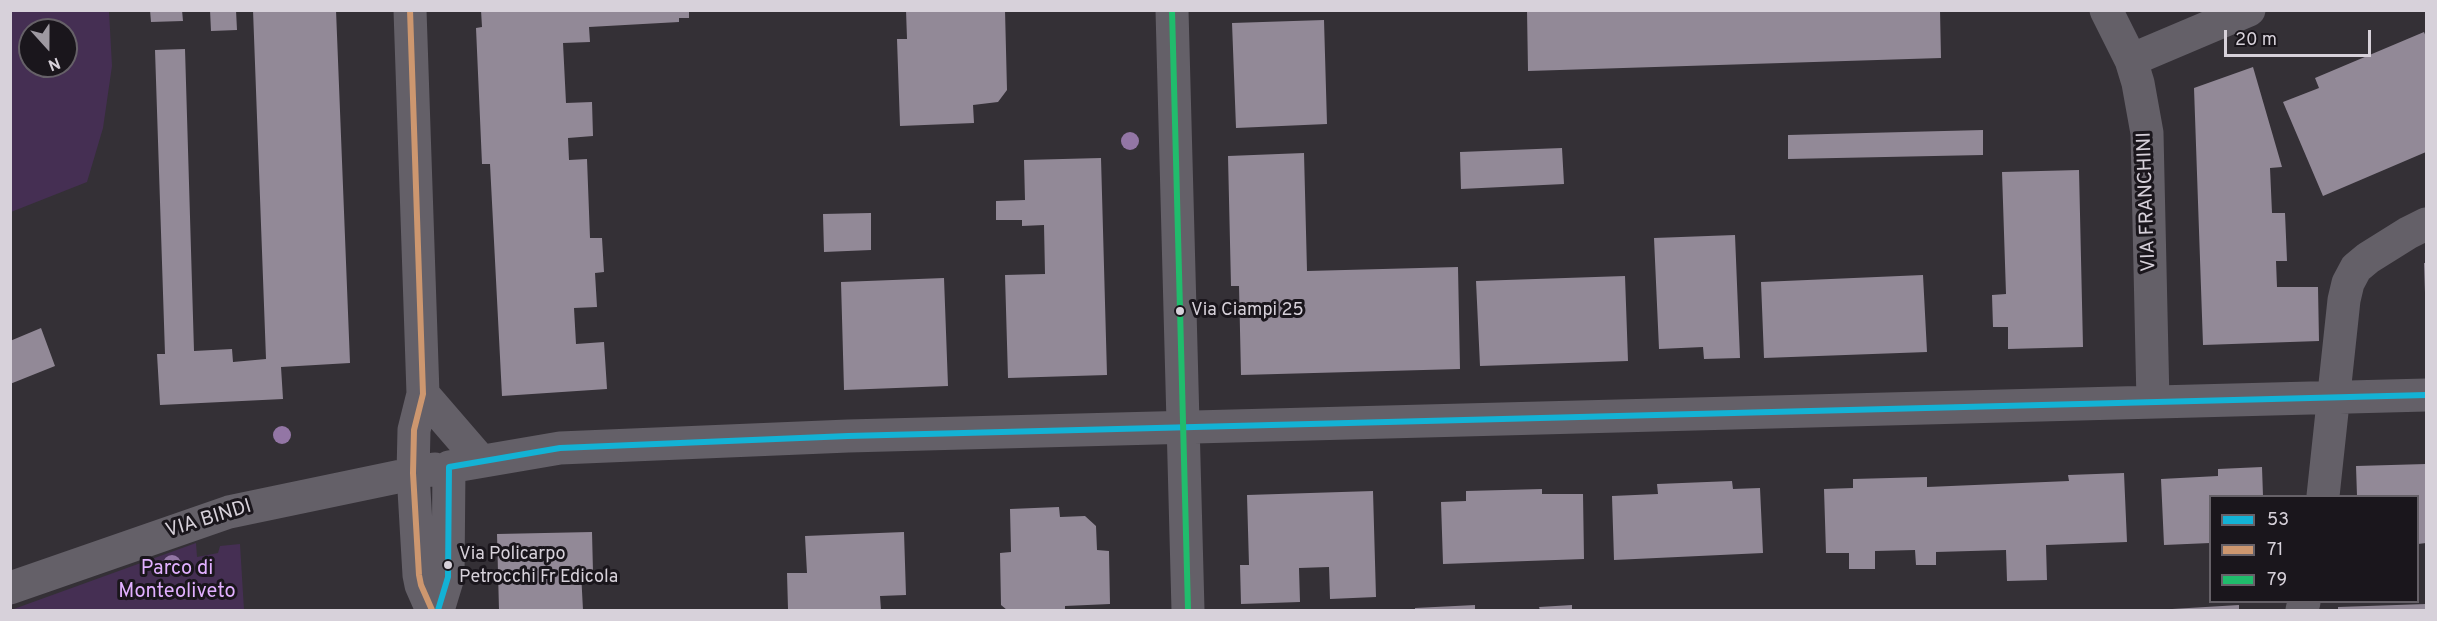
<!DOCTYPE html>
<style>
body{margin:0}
#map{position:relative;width:2437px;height:621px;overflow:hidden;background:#343036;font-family:Overpass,sans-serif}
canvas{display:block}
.frame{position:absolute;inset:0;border:12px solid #d7d1da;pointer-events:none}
.legend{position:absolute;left:2209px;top:495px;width:210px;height:108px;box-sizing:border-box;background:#1a161c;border:2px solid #666168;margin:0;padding:8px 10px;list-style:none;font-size:18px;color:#d7d1da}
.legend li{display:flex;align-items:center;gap:12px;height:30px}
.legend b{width:30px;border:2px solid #666168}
.north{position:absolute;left:18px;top:18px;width:60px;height:60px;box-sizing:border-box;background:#1a161c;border:2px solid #666168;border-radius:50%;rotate:159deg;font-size:16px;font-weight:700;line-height:24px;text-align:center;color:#d7d1da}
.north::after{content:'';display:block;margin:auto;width:21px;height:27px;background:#9e99a1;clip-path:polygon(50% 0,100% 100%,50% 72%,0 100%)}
.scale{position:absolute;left:2224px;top:30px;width:147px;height:27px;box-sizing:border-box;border:3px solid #d7d1da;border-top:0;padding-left:8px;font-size:18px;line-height:21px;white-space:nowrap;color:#d7d1da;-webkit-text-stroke:4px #1a161c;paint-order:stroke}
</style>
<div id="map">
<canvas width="2437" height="621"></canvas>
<div class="frame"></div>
<ul class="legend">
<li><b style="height:8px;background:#13b2d5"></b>53</li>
<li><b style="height:8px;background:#cd976f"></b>71</li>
<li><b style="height:8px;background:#20bc6c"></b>79</li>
</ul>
<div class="north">N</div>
<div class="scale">20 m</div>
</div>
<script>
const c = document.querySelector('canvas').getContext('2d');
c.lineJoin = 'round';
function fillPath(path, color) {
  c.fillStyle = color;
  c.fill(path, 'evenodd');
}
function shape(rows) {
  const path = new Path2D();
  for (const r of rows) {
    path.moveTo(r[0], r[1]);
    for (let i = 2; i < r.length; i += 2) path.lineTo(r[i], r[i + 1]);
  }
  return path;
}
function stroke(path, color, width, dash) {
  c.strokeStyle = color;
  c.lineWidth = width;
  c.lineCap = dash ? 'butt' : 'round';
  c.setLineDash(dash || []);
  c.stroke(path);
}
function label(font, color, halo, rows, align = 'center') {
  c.font = font + ' Overpass,sans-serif';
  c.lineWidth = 6;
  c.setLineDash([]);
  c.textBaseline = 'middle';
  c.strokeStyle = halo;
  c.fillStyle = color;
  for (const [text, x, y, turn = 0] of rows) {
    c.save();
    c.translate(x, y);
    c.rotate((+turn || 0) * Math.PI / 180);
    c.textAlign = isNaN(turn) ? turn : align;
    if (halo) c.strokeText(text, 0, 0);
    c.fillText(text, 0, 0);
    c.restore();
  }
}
fillPath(shape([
 [11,10,109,11,112,66,103,128,87,182,11,212],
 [30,30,66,30,66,66,30,66],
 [196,543,197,557,218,553,220,546,240,544,244,610,11,610]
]), '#452f53');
fillPath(shape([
 [150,10,182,10,183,21,151,22],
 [210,10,236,10,237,30,211,31],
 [253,10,336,10,350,363,281,367,283,399,160,405,157,354,165,354,155,50,185,49,194,351,232,349,233,362,266,359],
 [481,10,689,10,689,18,679,18,679,22,589,27,590,42,563,43,566,103,592,102,593,136,568,138,569,160,587,159,590,238,602,238,604,272,595,273,597,307,574,308,576,344,604,342,607,389,502,396,490,164,482,164,476,28,482,27],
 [906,10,1005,10,1007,90,998,102,973,105,974,123,900,126,897,39,907,39],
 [1527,10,1940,10,1941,58,1528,71],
 [1324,20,1327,124,1236,128,1232,23],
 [2424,32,2426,37,2426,152,2323,196,2283,102,2319,88,2315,78],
 [2253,67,2282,167,2270,168,2272,213,2285,213,2287,261,2276,261,2277,287,2318,287,2319,341,2203,345,2194,88],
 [1983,130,1983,155,1788,159,1788,135],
 [1562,148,1564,184,1461,189,1460,152],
 [1304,153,1307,271,1458,267,1460,369,1241,375,1239,286,1231,286,1228,156],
 [1101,158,1107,375,1008,378,1005,275,1045,274,1044,225,1022,226,1022,220,996,220,996,201,1025,200,1024,160],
 [2079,170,2083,347,2008,349,2008,327,1993,327,1992,295,2006,294,2002,172],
 [871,213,871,250,824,252,823,214],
 [1735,235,1740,358,1704,359,1703,347,1659,349,1654,238],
 [2424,263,2426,263,2426,293,2425,293],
 [1923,275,1927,352,1764,358,1761,282],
 [1625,276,1628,361,1480,366,1476,281],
 [944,278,948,386,844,390,841,282],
 [41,328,55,366,10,384,10,341],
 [2426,464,2426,543,2418,544,2418,496,2357,496,2356,466],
 [2262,467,2263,496,2210,496,2210,543,2164,545,2161,479,2218,476,2218,469],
 [2124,473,2127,542,2046,545,2047,580,2007,581,2006,550,1936,552,1936,565,1916,565,1915,550,1875,551,1875,569,1849,569,1849,553,1826,553,1824,489,1853,488,1853,479,1927,477,1927,487,2069,481,2068,475],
 [1732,481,1733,489,1760,488,1763,553,1614,560,1612,496,1658,494,1657,484],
 [1542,489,1542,494,1583,494,1584,559,1443,564,1441,502,1466,501,1466,491],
 [1373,491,1376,597,1330,599,1329,567,1299,568,1300,602,1241,604,1240,565,1249,565,1247,495],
 [1059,507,1060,517,1085,516,1096,526,1097,550,1109,551,1110,604,1065,606,1065,610,1007,610,1001,605,1000,553,1011,552,1010,509],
 [592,532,593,572,581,572,583,610,499,610,497,534],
 [904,532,906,595,880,596,881,610,788,609,787,573,807,573,805,536],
 [2426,604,2426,610,2338,610,2338,607],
 [1475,605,1475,610,1415,610,1415,608],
 [1572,605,1572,610,1540,610,1539,607],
 [2239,605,2239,610,2172,610,2172,609]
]), '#928997');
stroke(shape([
 [410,10,423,394,414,430,413,473,419,575,421,585,432,610],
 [1172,10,1188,610],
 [2106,10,2131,60,2138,83,2147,133,2153,402],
 [2131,60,2249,10],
 [423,394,480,460],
 [2323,496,2344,300,2348,283,2356,268,2368,258,2408,233,2426,224],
 [10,588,229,512,435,469],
 [438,610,448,577,449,467,560,448,848,436,2426,395],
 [2302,610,2304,602]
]), '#646068', 33);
stroke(shape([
 [438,610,448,577,449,467,560,448,848,436,2426,395]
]), '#13b2d5', 6);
stroke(shape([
 [410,10,423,394,414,430,413,473,419,575,421,585,432,610]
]), '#cd976f', 6);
stroke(shape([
 [1172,10,1188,609]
]), '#20bc6c', 6);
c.fillStyle = '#9376a5';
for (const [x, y] of [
 [1130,141],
 [282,435],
 [172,564]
]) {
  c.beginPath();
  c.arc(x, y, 9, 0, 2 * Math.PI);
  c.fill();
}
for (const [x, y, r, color] of [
 [1180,311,5,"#d7d1da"],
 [448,565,5,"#d7d1da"]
]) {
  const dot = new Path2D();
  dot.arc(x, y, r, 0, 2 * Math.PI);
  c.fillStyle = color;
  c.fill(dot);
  stroke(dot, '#1a161c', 2);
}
label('18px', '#d7d1da', '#1a161c', [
 ["Via Ciampi 25",1191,311],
 ["Via Policarpo",459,555],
 ["Petrocchi Fr Edicola",459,578]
], 'left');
label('20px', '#d7d1da', '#1a161c', [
 ["VIA FRANCHINI",2148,202,-92],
 ["VIA BINDI",209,520,-17]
]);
label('20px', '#e1b0ff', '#1a161c', [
 ["Parco di",177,570],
 ["Monteoliveto",177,593]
]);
</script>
